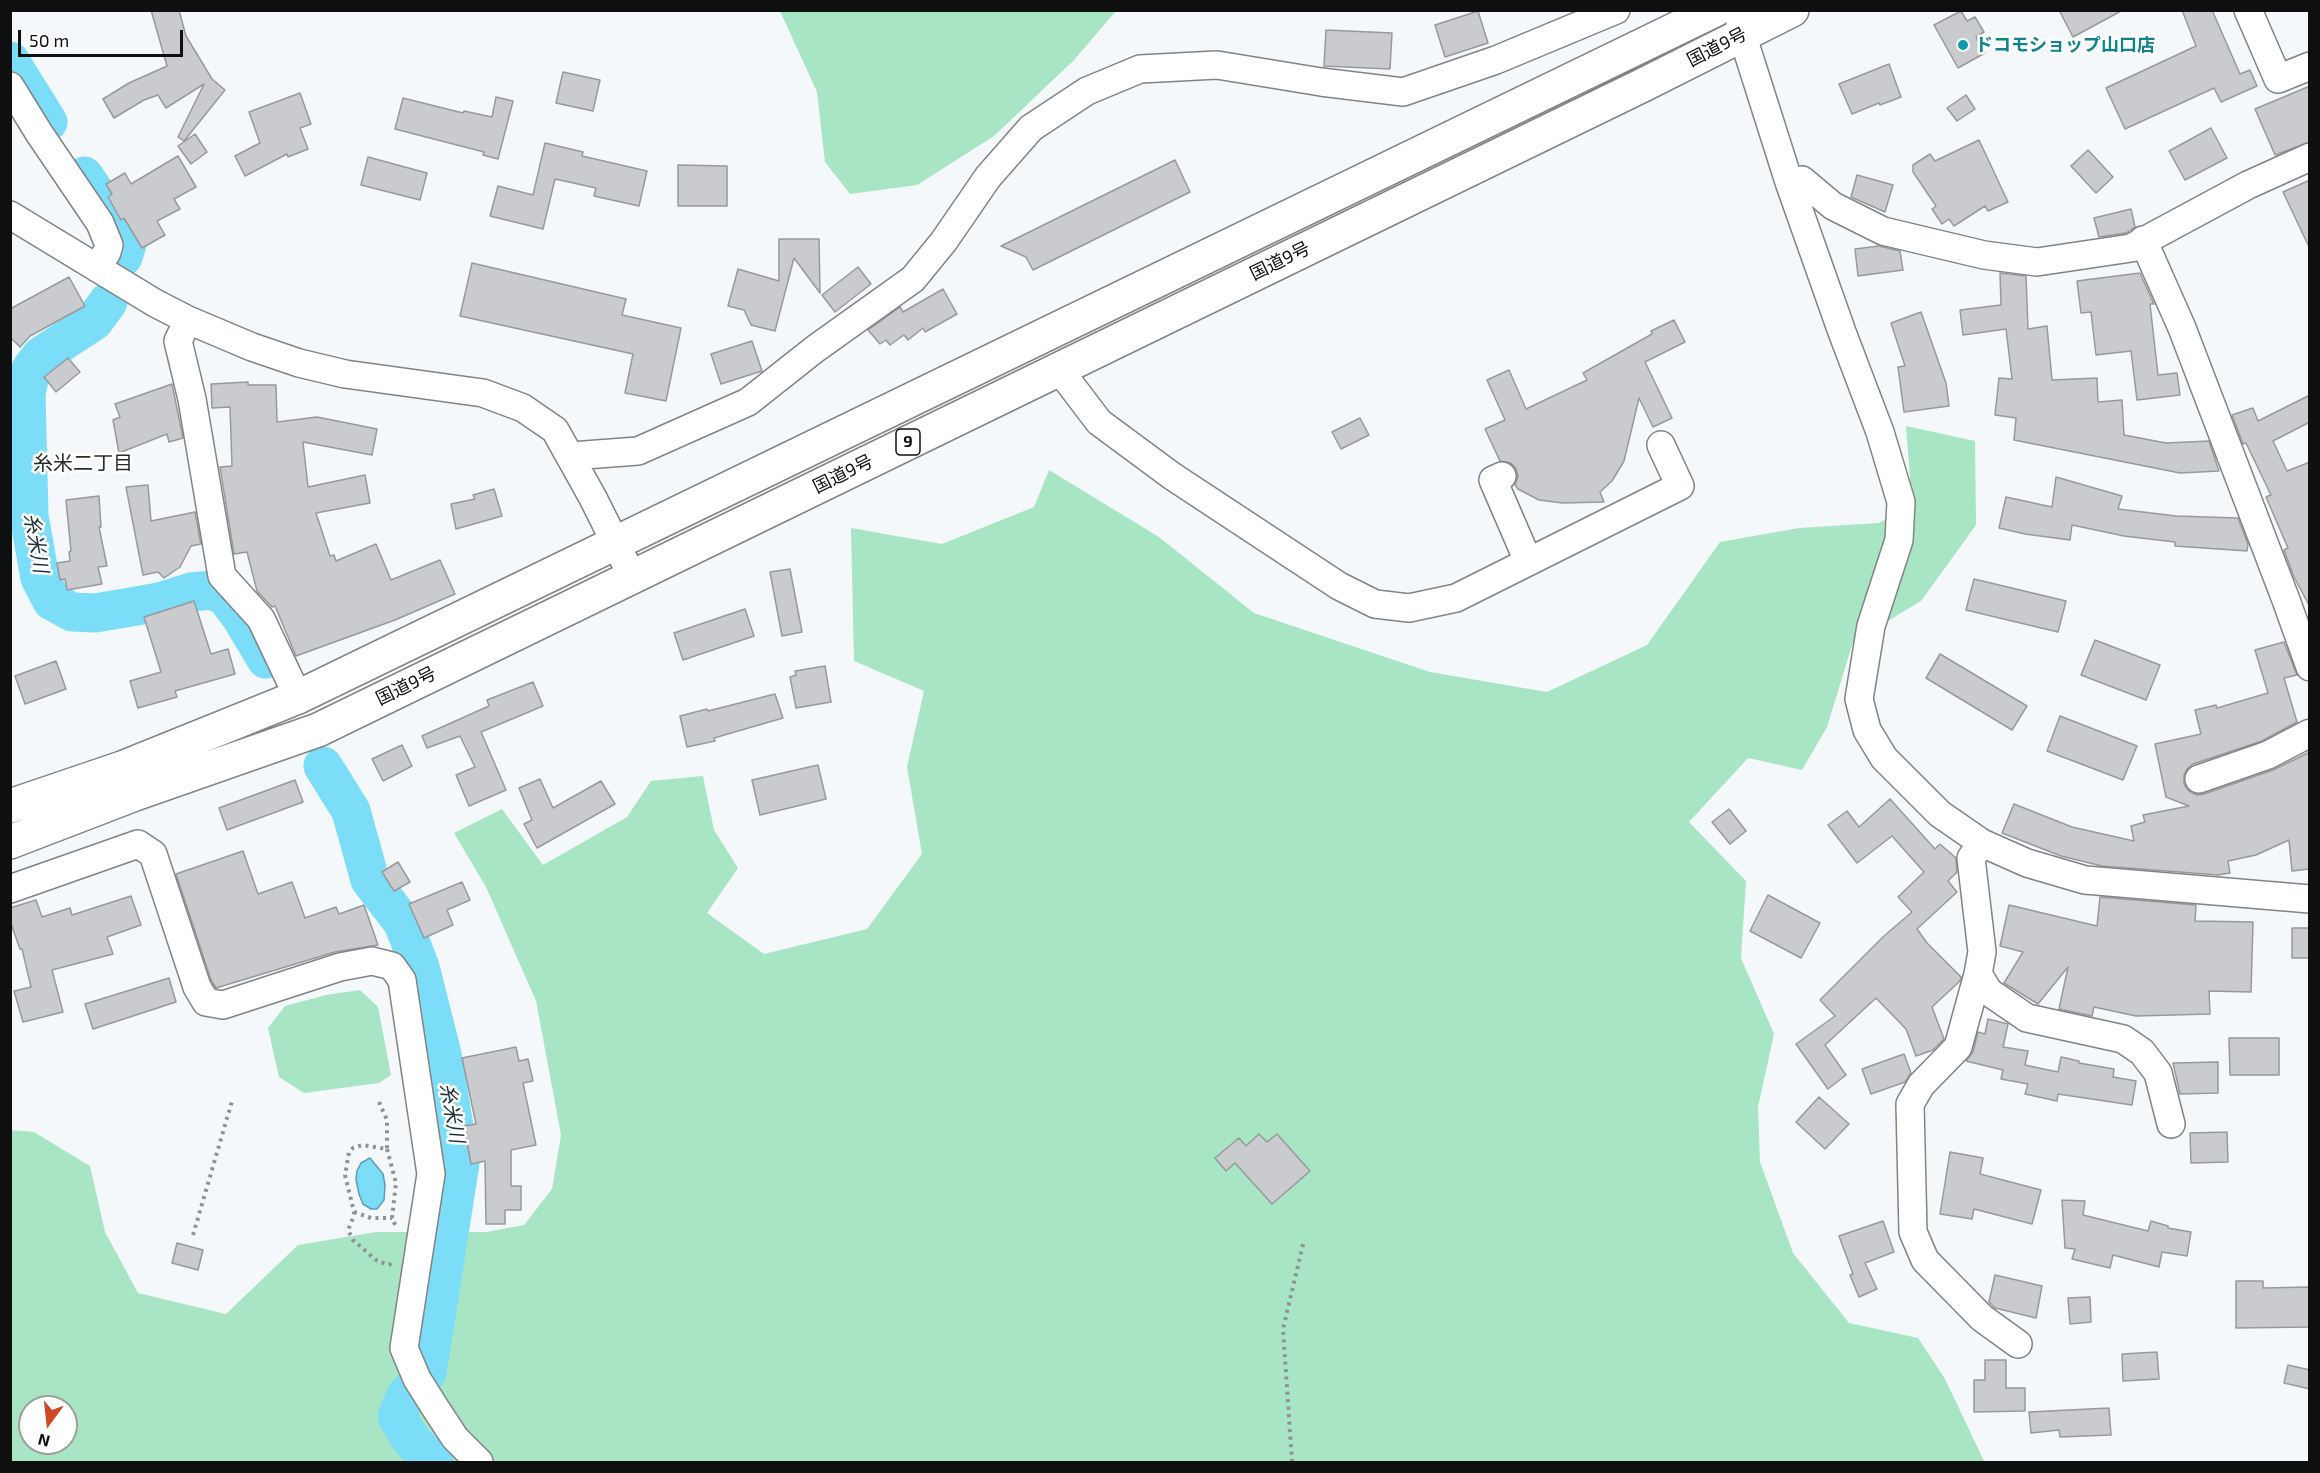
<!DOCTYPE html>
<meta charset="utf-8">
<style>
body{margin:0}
#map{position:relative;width:2320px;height:1473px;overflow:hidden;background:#f5f8fa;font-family:"Exo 2",sans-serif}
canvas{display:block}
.frame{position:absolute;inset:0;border:12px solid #0e0f0f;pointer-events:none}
.north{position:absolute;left:18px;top:1395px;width:60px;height:60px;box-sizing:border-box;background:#fff;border:2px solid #9f9f9f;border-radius:50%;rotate:195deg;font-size:16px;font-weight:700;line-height:24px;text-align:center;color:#0e0f0f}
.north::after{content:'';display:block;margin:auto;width:21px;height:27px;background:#d14723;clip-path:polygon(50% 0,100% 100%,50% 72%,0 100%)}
.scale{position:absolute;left:18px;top:30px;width:165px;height:27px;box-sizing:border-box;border:3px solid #0e0f0f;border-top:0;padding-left:8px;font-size:18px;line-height:21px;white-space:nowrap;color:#0e0f0f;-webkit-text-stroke:4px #fff;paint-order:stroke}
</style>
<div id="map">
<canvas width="2320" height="1473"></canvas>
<div class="frame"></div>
<div class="north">N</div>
<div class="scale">50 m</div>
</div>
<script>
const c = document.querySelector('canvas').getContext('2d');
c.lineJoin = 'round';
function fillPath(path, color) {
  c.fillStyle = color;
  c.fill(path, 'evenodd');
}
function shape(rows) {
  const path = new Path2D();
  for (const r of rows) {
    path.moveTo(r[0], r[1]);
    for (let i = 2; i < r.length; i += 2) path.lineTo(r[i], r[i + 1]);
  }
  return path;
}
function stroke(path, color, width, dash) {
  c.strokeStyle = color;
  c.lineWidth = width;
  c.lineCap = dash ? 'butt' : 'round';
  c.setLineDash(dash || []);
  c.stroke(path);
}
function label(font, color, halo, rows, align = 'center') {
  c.font = font + ' "Exo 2","Noto Sans JP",sans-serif';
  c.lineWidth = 5;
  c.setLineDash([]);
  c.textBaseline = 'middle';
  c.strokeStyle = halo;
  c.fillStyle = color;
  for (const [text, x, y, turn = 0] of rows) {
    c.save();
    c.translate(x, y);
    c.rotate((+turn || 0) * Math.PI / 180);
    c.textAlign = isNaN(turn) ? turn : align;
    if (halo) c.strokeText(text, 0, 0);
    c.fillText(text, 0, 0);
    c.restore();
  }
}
fillPath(shape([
 [780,11,1116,11,1074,60,994,136,917,185,850,194,825,162,817,92],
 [1906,426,1975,441,1976,525,1921,601,1853,642,1827,727,1802,770,1748,758,1689,822,1746,881,1741,958,1774,1034,1758,1107,1760,1162,1793,1253,1849,1323,1918,1338,1945,1379,1984,1461,1982,1462,11,1462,10,1130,34,1132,90,1166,105,1232,138,1293,226,1314,298,1245,376,1232,487,1232,524,1225,552,1189,561,1135,536,1001,486,887,454,833,502,809,543,865,627,817,651,781,703,776,714,830,738,868,707,913,764,954,867,929,922,854,907,767,924,691,854,661,851,528,942,544,1034,507,1049,470,1159,537,1254,613,1430,672,1547,692,1647,645,1720,542,1799,528,1879,523,1912,503],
 [30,1407,66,1407,66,1443,30,1443],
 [360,990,378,1007,391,1075,379,1083,304,1093,279,1077,268,1028,285,1006,326,995]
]), '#a8e5c4');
const water = shape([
 [370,1158,383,1174,385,1185,384,1200,377,1209,371,1209,363,1204,359,1194,356,1179,357,1171,361,1163,370,1158]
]);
fillPath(water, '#7bddf7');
stroke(water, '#5a9fb1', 1.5);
stroke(shape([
 [10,61,48,122],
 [84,176,114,220,127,244,123,257],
 [108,302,94,321,41,356,31,369,26,394,29,516,40,578,52,601,72,612,95,613,125,608,159,602,191,592,212,590,225,596,241,617,266,659],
 [323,766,351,811,370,880,403,923,420,967,442,1054,460,1163,427,1373,405,1397,397,1417,412,1441,434,1462]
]), '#7bddf7', 39);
const building = shape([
 [151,10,179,10,186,36,212,79,225,90,184,141,178,137,204,84,166,108,158,95,144,100,114,118,103,99,129,83,167,66,151,10],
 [2059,10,2123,10,2073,37,2059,10],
 [2182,10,2212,10,2240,74,2250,70,2257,86,2221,102,2214,88,2125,129,2106,88,2196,46,2182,10],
 [1478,11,1488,43,1445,57,1435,25,1478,11],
 [1961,11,1967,21,1975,17,1984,32,1976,37,1985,53,1958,68,1934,25,1961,11],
 [1326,30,1392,33,1390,69,1324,66,1326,30],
 [1889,64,1901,97,1880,105,1879,103,1852,114,1839,84,1889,64],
 [563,72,600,80,593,111,556,103,563,72],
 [2310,86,2310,142,2275,155,2255,109,2310,86],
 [300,93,311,124,300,128,308,149,288,157,287,154,245,176,235,156,260,143,249,112,300,93],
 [1966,95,1975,109,1957,121,1947,108,1966,95],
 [496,97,513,101,498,159,483,155,484,152,395,129,403,98,463,113,464,111,492,117,496,97],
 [2211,128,2227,158,2185,180,2169,151,2211,128],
 [195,134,207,152,191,164,178,146,195,134],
 [1979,140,2008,202,1988,211,1985,206,1954,226,1949,219,1942,224,1932,209,1936,206,1913,172,1913,165,1930,154,1935,161,1979,140],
 [545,143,583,152,582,156,647,171,639,206,594,196,596,188,555,179,543,229,490,216,498,186,533,195,545,143],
 [2088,150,2113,177,2096,193,2071,166,2088,150],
 [178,156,196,187,174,199,180,209,157,221,165,235,142,248,124,218,121,220,108,197,112,194,106,184,125,173,131,184,178,156],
 [368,157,427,173,420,200,361,185,368,157],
 [1175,160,1190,192,1033,270,1026,257,1001,246,1175,160],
 [678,165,727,166,727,206,678,206,678,165],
 [1857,175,1893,185,1885,212,1851,197,1857,175],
 [2310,180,2310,249,2283,192,2310,180],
 [2131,209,2135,227,2126,233,2099,237,2094,218,2131,209],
 [779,239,819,239,820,293,794,258,775,331,751,325,744,310,728,306,738,269,779,281,779,239],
 [1879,246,1900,251,1903,270,1858,276,1855,249,1879,246],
 [472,263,626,299,622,315,681,328,666,401,625,393,633,354,460,316,472,263],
 [858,267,871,284,835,312,822,295,858,267],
 [2000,273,2026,276,2028,329,2047,326,2052,380,2097,378,2098,402,2122,400,2124,435,2166,443,2209,441,2219,471,2180,473,2014,440,2016,418,1995,415,1999,378,2012,379,2006,329,1963,335,1960,310,2001,305,2000,273],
 [2140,273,2154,304,2150,304,2158,375,2177,373,2180,395,2137,400,2131,351,2096,355,2091,312,2081,313,2077,281,2140,273],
 [69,277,85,306,30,336,20,347,10,337,10,309,69,277],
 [943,289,957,314,925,332,923,328,908,340,904,335,890,345,886,340,880,344,868,330,900,307,903,312,943,289],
 [1921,312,1946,383,1949,406,1904,412,1898,367,1905,366,1891,323,1921,312],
 [1674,320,1685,342,1645,362,1672,418,1653,427,1639,398,1624,461,1612,481,1600,492,1604,502,1563,503,1539,500,1518,489,1515,485,1518,477,1516,469,1511,463,1500,461,1485,429,1505,420,1487,380,1509,370,1526,409,1587,380,1583,373,1652,334,1651,331,1674,320],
 [752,341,762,371,721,384,711,354,752,341],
 [68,358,80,372,56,392,44,377,68,358],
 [248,382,248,385,276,385,277,422,317,417,377,429,372,455,303,442,308,487,365,475,370,503,316,513,330,556,334,555,336,561,376,544,391,580,440,560,455,594,395,620,296,656,275,606,272,607,257,591,247,552,234,554,220,467,232,466,230,407,212,408,211,384,248,382],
 [172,384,183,438,169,442,167,434,119,453,113,420,120,417,115,404,172,384],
 [2310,395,2310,422,2273,441,2287,471,2310,462,2310,607,2294,577,2284,550,2288,548,2266,497,2271,495,2246,443,2243,444,2232,415,2253,408,2258,421,2310,395],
 [1360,418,1369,435,1341,449,1332,432,1360,418],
 [2056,477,2122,496,2118,509,2176,516,2238,518,2248,544,2247,551,2175,546,2175,542,2124,536,2072,525,2070,540,2025,534,1999,528,2006,497,2052,507,2056,477],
 [148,485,151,521,195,512,201,544,191,546,180,567,164,578,158,572,143,575,126,487,148,485],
 [494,489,502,516,456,529,451,504,475,499,473,495,494,489],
 [99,496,101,527,99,527,107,566,98,567,102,584,67,590,65,579,60,580,57,563,70,561,69,552,71,551,66,500,99,496],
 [790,569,802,632,782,636,770,572,790,569],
 [1974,579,2066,601,2058,632,1966,610,1974,579],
 [194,601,211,654,228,649,235,674,175,691,177,697,138,708,130,681,161,672,144,617,194,601],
 [745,609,754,636,683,660,674,633,745,609],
 [2095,640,2160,665,2146,700,2081,675,2095,640],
 [2284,642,2297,675,2284,678,2297,722,2262,741,2193,764,2187,769,2184,775,2184,784,2189,791,2197,795,2204,794,2273,770,2310,752,2310,869,2292,871,2289,840,2256,855,2228,861,2230,873,2218,875,2102,866,2061,856,2002,833,2014,804,2072,827,2134,841,2131,826,2145,822,2143,815,2189,806,2166,797,2155,744,2201,734,2195,710,2216,705,2217,708,2268,693,2255,650,2284,642],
 [1940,654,2027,706,2012,730,1926,678,1940,654],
 [56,661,66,689,25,704,15,676,56,661],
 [825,666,831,702,796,708,790,677,796,675,795,671,825,666],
 [533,682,543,706,481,732,506,790,469,806,456,775,475,767,460,736,427,748,422,736,489,706,487,700,533,682],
 [775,694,783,718,714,738,715,741,687,747,680,716,707,709,708,711,775,694],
 [2060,716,2137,746,2123,780,2047,751,2060,716],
 [402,745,412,766,383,781,372,759,402,745],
 [818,765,826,799,760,815,752,780,818,765],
 [540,779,553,808,601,781,615,804,537,848,524,824,532,820,519,788,540,779],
 [295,780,303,802,227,830,219,808,295,780],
 [1890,799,1935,849,1940,844,1956,858,1957,872,1948,881,1957,892,1917,929,1927,943,1961,977,1960,981,1932,1007,1944,1039,1933,1050,1916,1056,1906,1029,1876,998,1825,1045,1846,1075,1828,1089,1796,1044,1835,1016,1820,1000,1884,936,1912,912,1898,897,1924,872,1892,836,1857,863,1828,825,1847,811,1859,827,1890,799],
 [1729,809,1746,831,1730,844,1712,822,1729,809],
 [243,851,258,894,292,882,305,918,336,907,339,914,364,905,378,945,335,952,216,988,211,980,176,874,243,851],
 [398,862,410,882,394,891,382,872,398,862],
 [462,882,470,900,447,910,453,925,424,938,409,904,462,882],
 [1768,895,1820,923,1801,958,1750,931,1768,895],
 [131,896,141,925,107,937,113,954,52,970,63,1012,23,1022,14,991,31,987,22,949,20,949,10,921,10,908,36,900,42,917,70,908,72,915,131,896],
 [2100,897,2196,905,2195,921,2253,922,2251,992,2209,991,2210,1014,2136,1016,2094,1007,2092,1016,2059,1009,2068,967,2038,1004,2004,983,2023,952,2000,946,2009,905,2097,926,2100,897],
 [2292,928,2310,928,2310,958,2292,958,2292,928],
 [169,978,176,1002,93,1029,85,1004,169,978],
 [1988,1019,2008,1024,2003,1047,2028,1051,2025,1065,2058,1072,2061,1057,2079,1061,2079,1063,2114,1069,2113,1077,2136,1081,2132,1105,2058,1094,2057,1101,2025,1094,2028,1084,2001,1079,2003,1070,1966,1061,1973,1052,1978,1032,1985,1034,1988,1019],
 [2229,1038,2279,1038,2279,1075,2230,1075,2229,1038],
 [516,1047,519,1061,528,1059,533,1081,523,1083,536,1145,511,1150,511,1186,521,1186,521,1210,505,1210,505,1224,486,1224,485,1161,471,1164,464,1126,476,1124,462,1058,516,1047],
 [1904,1054,1911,1073,1905,1082,1871,1094,1862,1069,1904,1054],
 [2218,1062,2218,1093,2180,1094,2173,1063,2218,1062],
 [1819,1097,1849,1124,1825,1149,1796,1122,1819,1097],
 [2227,1132,2228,1162,2191,1163,2190,1133,2227,1132],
 [1259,1134,1267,1142,1277,1134,1310,1171,1272,1204,1235,1163,1226,1171,1215,1158,1239,1138,1246,1146,1259,1134],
 [1950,1152,1983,1158,1980,1174,2041,1190,2032,1224,1974,1209,1972,1219,1940,1214,1950,1152],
 [2062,1200,2085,1201,2083,1215,2148,1231,2151,1221,2168,1226,2168,1228,2191,1232,2187,1256,2162,1252,2159,1267,2113,1255,2110,1268,2072,1259,2075,1249,2065,1248,2062,1200],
 [1883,1221,1894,1252,1865,1263,1877,1289,1859,1297,1850,1275,1853,1274,1839,1236,1883,1221],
 [177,1243,203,1250,198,1270,172,1263,177,1243],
 [1995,1275,2042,1286,2036,1318,1995,1308,1989,1302,1995,1275],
 [2236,1281,2263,1281,2263,1288,2310,1287,2310,1327,2236,1328,2236,1281],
 [2090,1297,2091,1322,2070,1324,2068,1298,2090,1297],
 [2157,1352,2159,1379,2123,1381,2122,1354,2157,1352],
 [1985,1360,2006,1360,2006,1388,2025,1388,2025,1411,1974,1412,1974,1380,1985,1380,1985,1360],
 [2288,1365,2310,1370,2310,1389,2284,1383,2288,1365],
 [2109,1408,2111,1435,2060,1437,2059,1430,2031,1433,2029,1412,2109,1408]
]);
fillPath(building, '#c9cbce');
stroke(building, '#97999b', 1.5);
const minor = shape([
 [1738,10,1742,34,1789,182,1842,332,1880,432,1901,502,1899,540,1871,626,1859,699,1867,730,1884,758,1940,814,1982,843,2027,863,2085,880,2310,899],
 [2248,10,2278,79,2310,66],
 [10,86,39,133,100,223,109,245,107,252,97,268],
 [1789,182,1802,180,1833,206,1883,231,1984,255,2037,262,2131,248,2248,185,2310,157],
 [10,215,155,303,188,320,252,347,299,363,345,374,483,393,523,408,555,430,593,498,632,576],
 [2143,240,2182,328,2286,600,2310,667],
 [188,320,178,341,192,399,222,576,261,619,298,697],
 [1058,368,1099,422,1172,476,1339,586,1375,604,1409,608,1456,598,1680,486,1661,445],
 [571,456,638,451,748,402,815,349,913,279,944,241,988,177,1031,128,1087,91,1140,69,1217,65,1321,82,1403,92,1496,60,1616,10],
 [1502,476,1493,480,1528,561],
 [2199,779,2268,755,2310,733],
 [1982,843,1971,858,1982,952,1978,974,1989,992,2027,1018,2123,1039,2142,1052,2158,1073,2171,1124],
 [10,889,138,844,153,854,197,987,206,1002,223,1005,340,967,372,961,392,966,402,980,431,1174,404,1348,417,1379,436,1409,455,1438,479,1462],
 [1978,974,1958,1047,1921,1085,1910,1104,1913,1232,1925,1260,1982,1318,2018,1344]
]);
const highway = shape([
 [10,806,122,768,298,697,1715,10],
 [10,842,135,794,318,730,1643,85,1792,10]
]);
stroke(minor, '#818385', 30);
stroke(highway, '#818385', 36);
stroke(shape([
 [379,1102,387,1120,387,1149,362,1145,353,1148,349,1152,345,1175,354,1212,353,1218,348,1230,353,1240,376,1260,388,1265,394,1263],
 [387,1149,396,1183,392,1218,397,1229],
 [354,1212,371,1218,392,1218],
 [193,1235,232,1101],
 [1292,1462,1283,1329,1304,1240]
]), '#8f9293', 4, [3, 4.5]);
stroke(minor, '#fff', 27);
stroke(highway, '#fff', 33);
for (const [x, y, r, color] of [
 [1963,45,6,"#0f9aa8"]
]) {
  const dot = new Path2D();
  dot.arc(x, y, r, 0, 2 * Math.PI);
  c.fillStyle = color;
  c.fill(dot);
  stroke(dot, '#fff', 2);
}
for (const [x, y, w] of [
 [908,442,24]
]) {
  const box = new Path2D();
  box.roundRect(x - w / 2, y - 13, w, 26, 4.5);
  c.fillStyle = '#fff';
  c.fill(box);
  stroke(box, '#0e0f0f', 1.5);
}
label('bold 16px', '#0e0f0f', null, [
 ["9",908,442]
]);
label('bold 18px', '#0d838f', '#fff', [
 ["ドコモショップ山口店",1975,45]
], 'left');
label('18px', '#0e0f0f', '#fff', [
 ["国道9号",1717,47,-27],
 ["国道9号",1280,261,-26],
 ["国道9号",843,474,-26],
 ["国道9号",406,686,-26]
]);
label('20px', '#292b2d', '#fff', [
 ["糸米二丁目",83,463]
]);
label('italic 20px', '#1a3137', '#fff', [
 ["糸米川",36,543,80],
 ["糸米川",452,1113,80]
]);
</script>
